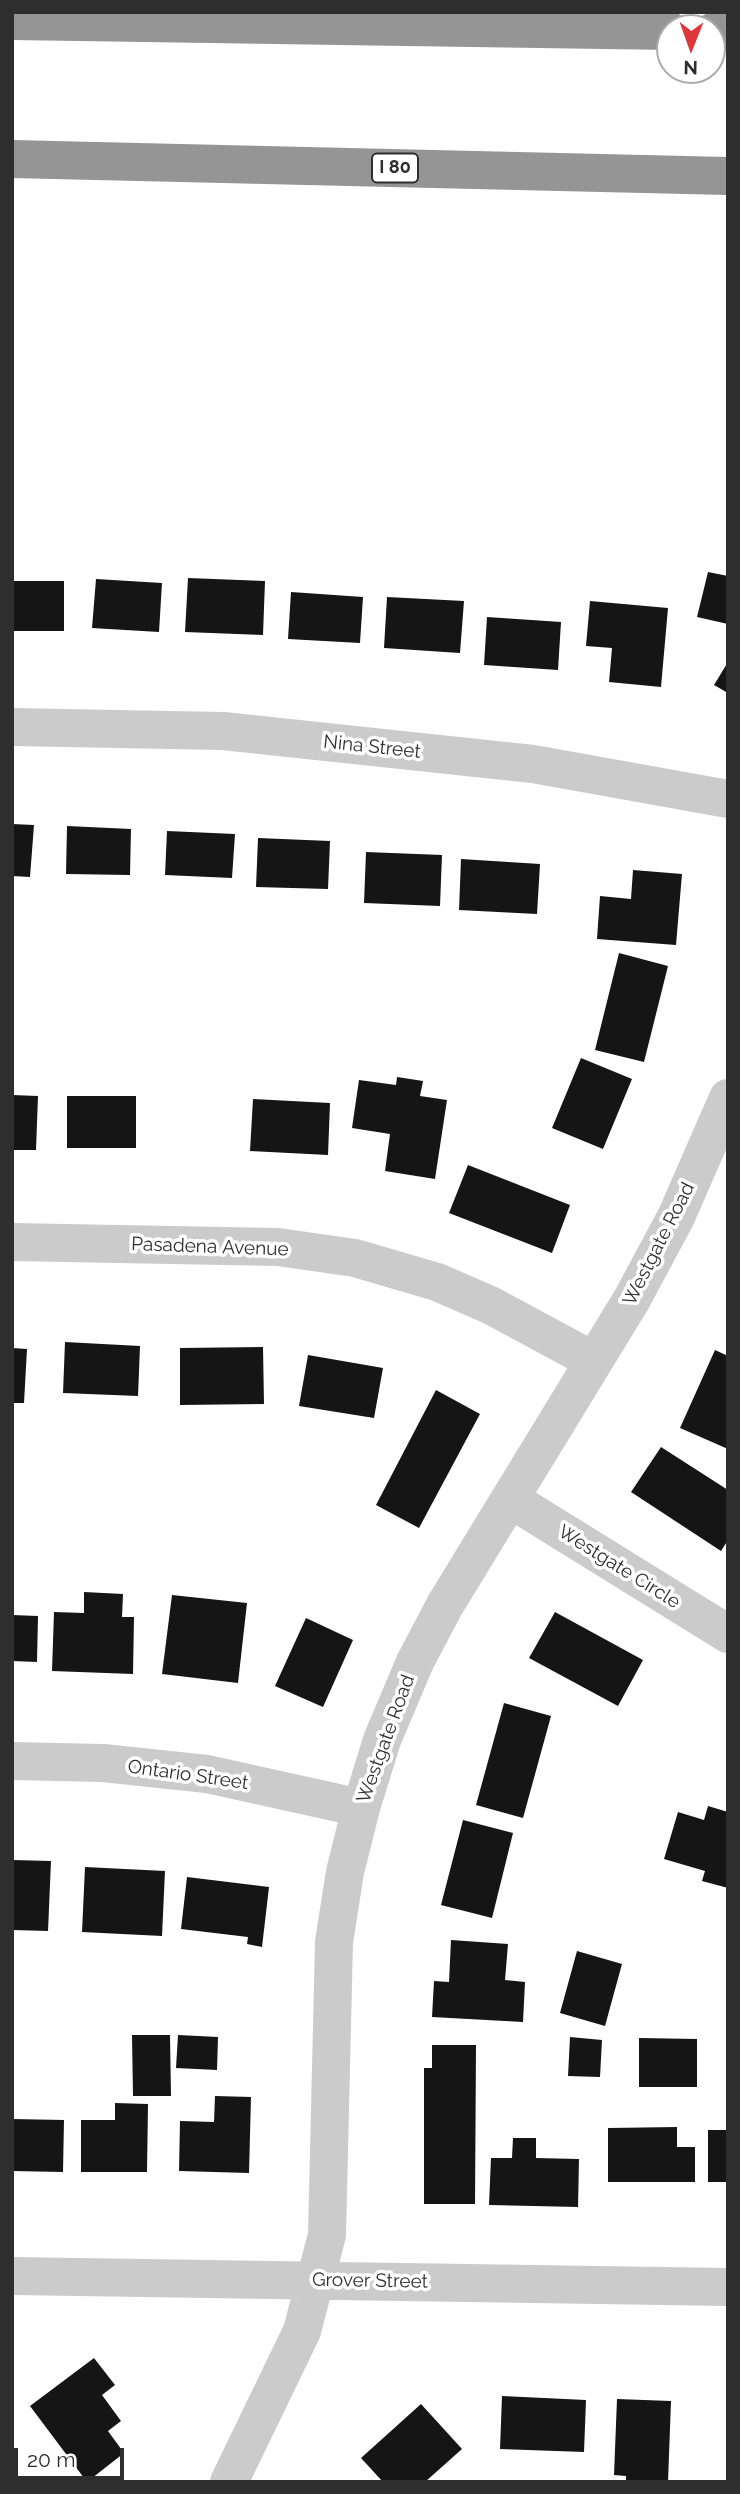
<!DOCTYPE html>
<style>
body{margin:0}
#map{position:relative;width:740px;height:2494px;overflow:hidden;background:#fff;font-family:Raleway,sans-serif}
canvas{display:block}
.frame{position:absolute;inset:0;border:14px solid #2e2e2e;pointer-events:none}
.north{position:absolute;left:656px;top:14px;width:70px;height:70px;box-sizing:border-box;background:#fff;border:2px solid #ababab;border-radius:50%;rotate:181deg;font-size:19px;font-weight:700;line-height:28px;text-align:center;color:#2e2e2e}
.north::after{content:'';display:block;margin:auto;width:24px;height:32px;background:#dd3739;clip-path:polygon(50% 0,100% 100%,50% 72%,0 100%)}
.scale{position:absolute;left:14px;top:2448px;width:110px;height:32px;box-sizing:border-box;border:4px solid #2e2e2e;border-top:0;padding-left:9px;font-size:21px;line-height:24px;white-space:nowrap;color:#2e2e2e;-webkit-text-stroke:5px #fff;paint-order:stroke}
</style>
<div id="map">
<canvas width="740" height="2494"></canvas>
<div class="frame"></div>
<div class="north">N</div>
<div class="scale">20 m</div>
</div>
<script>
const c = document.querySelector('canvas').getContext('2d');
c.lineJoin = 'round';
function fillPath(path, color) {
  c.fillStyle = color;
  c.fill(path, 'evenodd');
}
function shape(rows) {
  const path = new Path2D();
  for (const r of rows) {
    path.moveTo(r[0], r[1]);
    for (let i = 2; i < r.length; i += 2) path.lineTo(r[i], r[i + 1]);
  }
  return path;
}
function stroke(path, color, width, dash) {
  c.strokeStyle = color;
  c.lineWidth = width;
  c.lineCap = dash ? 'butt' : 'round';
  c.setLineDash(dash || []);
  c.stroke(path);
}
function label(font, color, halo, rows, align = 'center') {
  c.font = font + ' Raleway,sans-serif';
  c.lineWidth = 7;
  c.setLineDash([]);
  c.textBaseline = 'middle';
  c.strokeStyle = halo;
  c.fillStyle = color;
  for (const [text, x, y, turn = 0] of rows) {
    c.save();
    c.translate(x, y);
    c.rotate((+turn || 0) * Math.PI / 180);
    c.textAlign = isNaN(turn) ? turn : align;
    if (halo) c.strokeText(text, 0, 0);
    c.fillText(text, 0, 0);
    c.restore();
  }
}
fillPath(shape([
 [708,572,728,576,728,624,697,617],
 [188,578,265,581,263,635,185,632],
 [96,579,162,583,159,632,92,628],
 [12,581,64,581,64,631,12,631],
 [291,592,363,597,360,643,288,639],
 [387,597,464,601,460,653,384,648],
 [590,601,668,608,661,687,609,682,612,648,586,646],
 [487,617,561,622,558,670,484,665],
 [728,662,728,693,714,685],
 [12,824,34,825,30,877,12,876],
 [67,826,131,829,130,875,66,874],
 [167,831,235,834,232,878,165,875],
 [258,838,330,841,328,889,256,887],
 [366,852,442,855,440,906,364,903],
 [461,859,540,864,537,914,459,910],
 [633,870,682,874,676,945,597,939,600,896,631,899],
 [619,953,668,966,644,1062,595,1050],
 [581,1058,632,1079,603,1149,552,1128],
 [397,1077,423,1081,420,1096,447,1100,435,1179,385,1171,390,1134,352,1128,359,1080,396,1085],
 [12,1095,38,1096,36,1150,12,1150],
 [67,1096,136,1096,136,1148,67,1148],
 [253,1099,330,1103,328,1155,250,1151],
 [468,1165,570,1205,552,1253,449,1213],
 [65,1342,140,1346,138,1396,63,1393],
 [263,1347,264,1404,180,1405,180,1348],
 [12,1348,27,1349,24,1403,12,1403],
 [715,1350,728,1356,728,1449,680,1428],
 [308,1355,383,1368,374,1418,299,1406],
 [436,1390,480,1414,419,1528,376,1505],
 [661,1447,728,1490,728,1540,721,1551,631,1492],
 [84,1592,123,1594,122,1617,134,1617,133,1674,52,1671,54,1612,84,1613],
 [172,1595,247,1603,238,1683,162,1674],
 [555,1612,643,1660,618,1706,529,1658],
 [12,1615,38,1616,37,1662,12,1661],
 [306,1618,353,1640,323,1707,275,1686],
 [504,1703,551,1716,523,1818,476,1805],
 [708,1806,728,1812,728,1888,702,1881,705,1871,664,1859,678,1812,704,1820],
 [463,1820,513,1833,492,1918,441,1905],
 [12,1860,51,1861,48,1931,12,1930],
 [85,1867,165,1871,162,1936,82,1932],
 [187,1877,269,1887,262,1947,247,1944,248,1937,181,1929],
 [451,1940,508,1944,505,1980,525,1982,523,2022,432,2017,434,1981,449,1982],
 [577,1951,622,1964,605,2026,560,2013],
 [132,2035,170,2035,171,2096,133,2096],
 [178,2035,218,2037,217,2070,176,2068],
 [570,2037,602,2040,600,2077,568,2076],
 [639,2038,697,2039,697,2087,639,2087],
 [432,2045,476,2045,475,2204,424,2204,424,2068,432,2068],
 [215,2096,251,2097,249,2173,179,2171,180,2121,214,2122],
 [115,2103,148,2104,147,2172,81,2172,81,2120,115,2120],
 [12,2119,64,2120,63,2172,12,2171],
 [677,2127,677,2147,695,2147,695,2182,608,2182,608,2128],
 [708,2130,728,2130,728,2182,708,2182],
 [513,2138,536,2138,536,2158,579,2159,578,2207,489,2205,491,2158,512,2158],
 [94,2358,115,2385,102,2395,121,2421,108,2431,124,2453,87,2482,30,2406],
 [502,2396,586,2400,584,2452,500,2449],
 [617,2399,671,2401,668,2482,626,2482,626,2476,614,2475],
 [421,2404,462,2449,425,2482,383,2482,361,2458]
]), '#151515');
stroke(shape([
 [12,727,223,731,533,764,728,799],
 [12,1242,278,1247,355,1258,437,1282,490,1305,594,1361],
 [510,1499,728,1634],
 [12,1761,103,1763,207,1774,361,1808],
 [12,2276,728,2287],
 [229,2482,302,2331,327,2235,334,1942,345,1872,361,1808,382,1740,415,1662,445,1605,632,1299,676,1217,728,1098]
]), '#cbcbcb', 38);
stroke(shape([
 [12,21,670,31],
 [712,32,728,32],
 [12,159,728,176]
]), '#959595', 38);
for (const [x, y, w] of [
 [395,168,46]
]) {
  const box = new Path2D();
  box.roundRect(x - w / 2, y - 14.5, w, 29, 5);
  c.fillStyle = '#fff';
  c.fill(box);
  stroke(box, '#2e2e2e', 2);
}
label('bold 18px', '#2e2e2e', null, [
 ["I 80",395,168]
]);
label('19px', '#2e2e2e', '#fff', [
 ["Nina Street",372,747,6],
 ["Westgate Road",659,1244,-63],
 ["Pasadena Avenue",210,1247,2],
 ["Westgate Circle",619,1567,32],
 ["Westgate Road",386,1739,-70],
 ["Ontario Street",188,1775,8],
 ["Grover Street",370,2281,1]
]);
</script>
